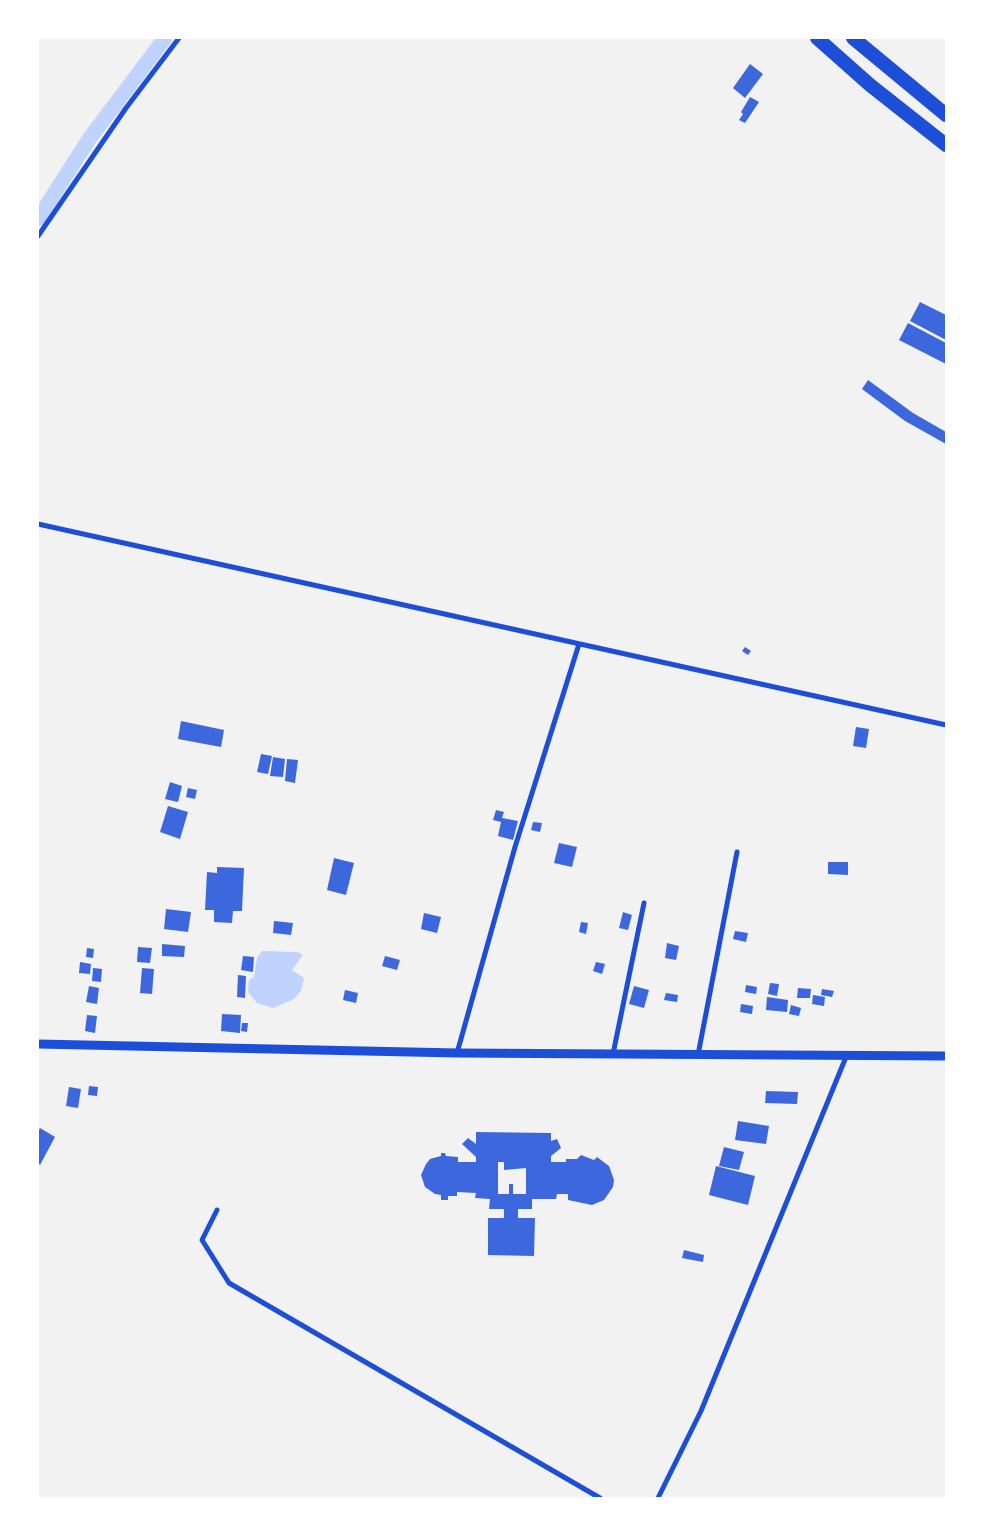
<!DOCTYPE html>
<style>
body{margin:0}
#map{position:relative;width:984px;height:1536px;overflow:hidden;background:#f2f2f2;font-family:Montserrat,sans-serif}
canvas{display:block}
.frame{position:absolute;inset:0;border:39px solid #fff;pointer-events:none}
</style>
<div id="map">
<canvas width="984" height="1536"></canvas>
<div class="frame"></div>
</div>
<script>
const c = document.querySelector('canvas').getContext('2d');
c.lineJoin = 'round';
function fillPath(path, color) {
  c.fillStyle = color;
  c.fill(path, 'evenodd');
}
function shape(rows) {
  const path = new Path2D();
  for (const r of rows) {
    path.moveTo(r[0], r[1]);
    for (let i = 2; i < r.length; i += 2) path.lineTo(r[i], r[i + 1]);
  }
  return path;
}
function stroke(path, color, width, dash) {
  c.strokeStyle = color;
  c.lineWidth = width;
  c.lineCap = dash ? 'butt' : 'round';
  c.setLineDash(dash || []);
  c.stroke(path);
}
fillPath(shape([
 [262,951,297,952,303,955,292,970,304,978,301,991,294,999,273,1008,257,1003,248,992,249,980,254,977,257,958]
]), '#bfd3fe');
stroke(shape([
 [38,219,89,139,165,38]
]), '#bfd3fe', 15);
fillPath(shape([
 [750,64,763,74,745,98,733,88],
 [750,97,759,102,745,123,739,120,743,114,741,112],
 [920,302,946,315,946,340,910,321],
 [908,323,946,343,946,364,899,340],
 [868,380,913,413,946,432,946,444,905,421,862,389],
 [745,647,751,651,748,655,742,651],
 [181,721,224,730,221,747,178,739],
 [856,727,869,729,866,748,853,746],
 [261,754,272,756,268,774,257,772],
 [273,757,285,759,283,777,270,776],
 [287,759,298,760,295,783,285,781],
 [170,782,182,786,178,802,165,799],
 [188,788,197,790,195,799,186,797],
 [168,806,188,812,180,839,160,832],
 [496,810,504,812,502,818,518,821,513,840,498,836,501,822,493,820],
 [533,822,542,823,540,832,531,830],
 [559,843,577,847,572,867,554,863],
 [334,858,354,863,346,895,327,890],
 [828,862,848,862,848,875,828,874],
 [217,867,244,868,242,911,233,911,232,923,214,922,214,910,205,910,207,872,217,873],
 [166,909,191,912,188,932,164,929],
 [623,912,632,915,628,930,619,928],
 [424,913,441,917,437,933,421,929],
 [274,921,293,923,291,935,273,933],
 [581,922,588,923,586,934,579,932],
 [735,931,748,933,746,942,733,939],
 [667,943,679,946,676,960,665,958],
 [162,944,185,946,184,957,162,956],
 [138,947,152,948,150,963,137,962],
 [87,948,94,949,93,958,86,957],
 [243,956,254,957,253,972,241,970],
 [385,956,400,960,397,970,382,966],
 [80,962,91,964,90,974,79,973],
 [596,962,605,964,602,974,593,971],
 [93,968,102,969,101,982,92,981],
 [142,968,154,969,152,994,140,993],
 [238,975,246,976,245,998,237,997],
 [770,983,779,984,777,996,768,994],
 [746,985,757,987,756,994,745,992],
 [89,986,99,988,97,1004,86,1002],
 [634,986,649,990,644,1008,629,1004],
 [798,988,811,989,810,998,797,998],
 [822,989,834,991,832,997,821,995],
 [345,990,358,993,356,1003,343,1000],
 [666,993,678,995,677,1002,664,1000],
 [813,995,825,997,824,1006,812,1004],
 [767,997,788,1000,787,1012,766,1010],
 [741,1004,753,1006,752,1014,740,1012],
 [791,1005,801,1008,799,1016,789,1014],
 [222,1014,241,1015,240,1033,221,1031],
 [87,1015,97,1016,95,1033,85,1031],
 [242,1023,248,1023,247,1032,241,1031],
 [89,1086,98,1087,97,1096,88,1095],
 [69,1087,81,1089,78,1108,66,1106],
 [766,1091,798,1092,797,1104,765,1103],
 [738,1121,769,1126,766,1144,735,1140],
 [40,1128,55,1137,40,1165,38,1163,38,1132],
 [476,1132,551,1133,551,1141,557,1139,561,1148,551,1156,551,1162,566,1162,566,1159,577,1159,581,1155,594,1160,597,1157,609,1166,614,1180,613,1187,604,1200,592,1205,568,1200,568,1194,557,1194,556,1199,532,1199,532,1209,518,1209,518,1218,535,1218,534,1256,488,1255,488,1218,504,1218,504,1209,489,1209,490,1199,475,1198,476,1193,457,1192,457,1196,448,1196,448,1200,441,1200,441,1195,435,1194,425,1187,421,1175,426,1164,430,1159,441,1156,441,1153,445,1153,446,1156,458,1157,458,1162,476,1162,476,1157,462,1144,468,1138,476,1144],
 [498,1162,504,1162,504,1170,526,1168,526,1194,513,1194,513,1184,509,1184,509,1194,498,1194],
 [724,1147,744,1152,739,1170,719,1166],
 [716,1166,755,1176,748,1205,709,1195],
 [684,1250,704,1255,703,1262,682,1258]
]), '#3d67dc');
stroke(shape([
 [38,236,126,108,179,38],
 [38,524,946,725],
 [457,1053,515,847,579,644],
 [613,1054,644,903],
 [698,1055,737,852],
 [217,1210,202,1240,229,1283,600,1498],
 [658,1498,701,1411,846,1057]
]), '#1d4ed8', 5);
stroke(shape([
 [38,1044,457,1053,946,1056]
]), '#1d4ed8', 9);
stroke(shape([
 [817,38,870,85,946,145],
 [853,38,946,115]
]), '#1d4ed8', 14);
</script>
